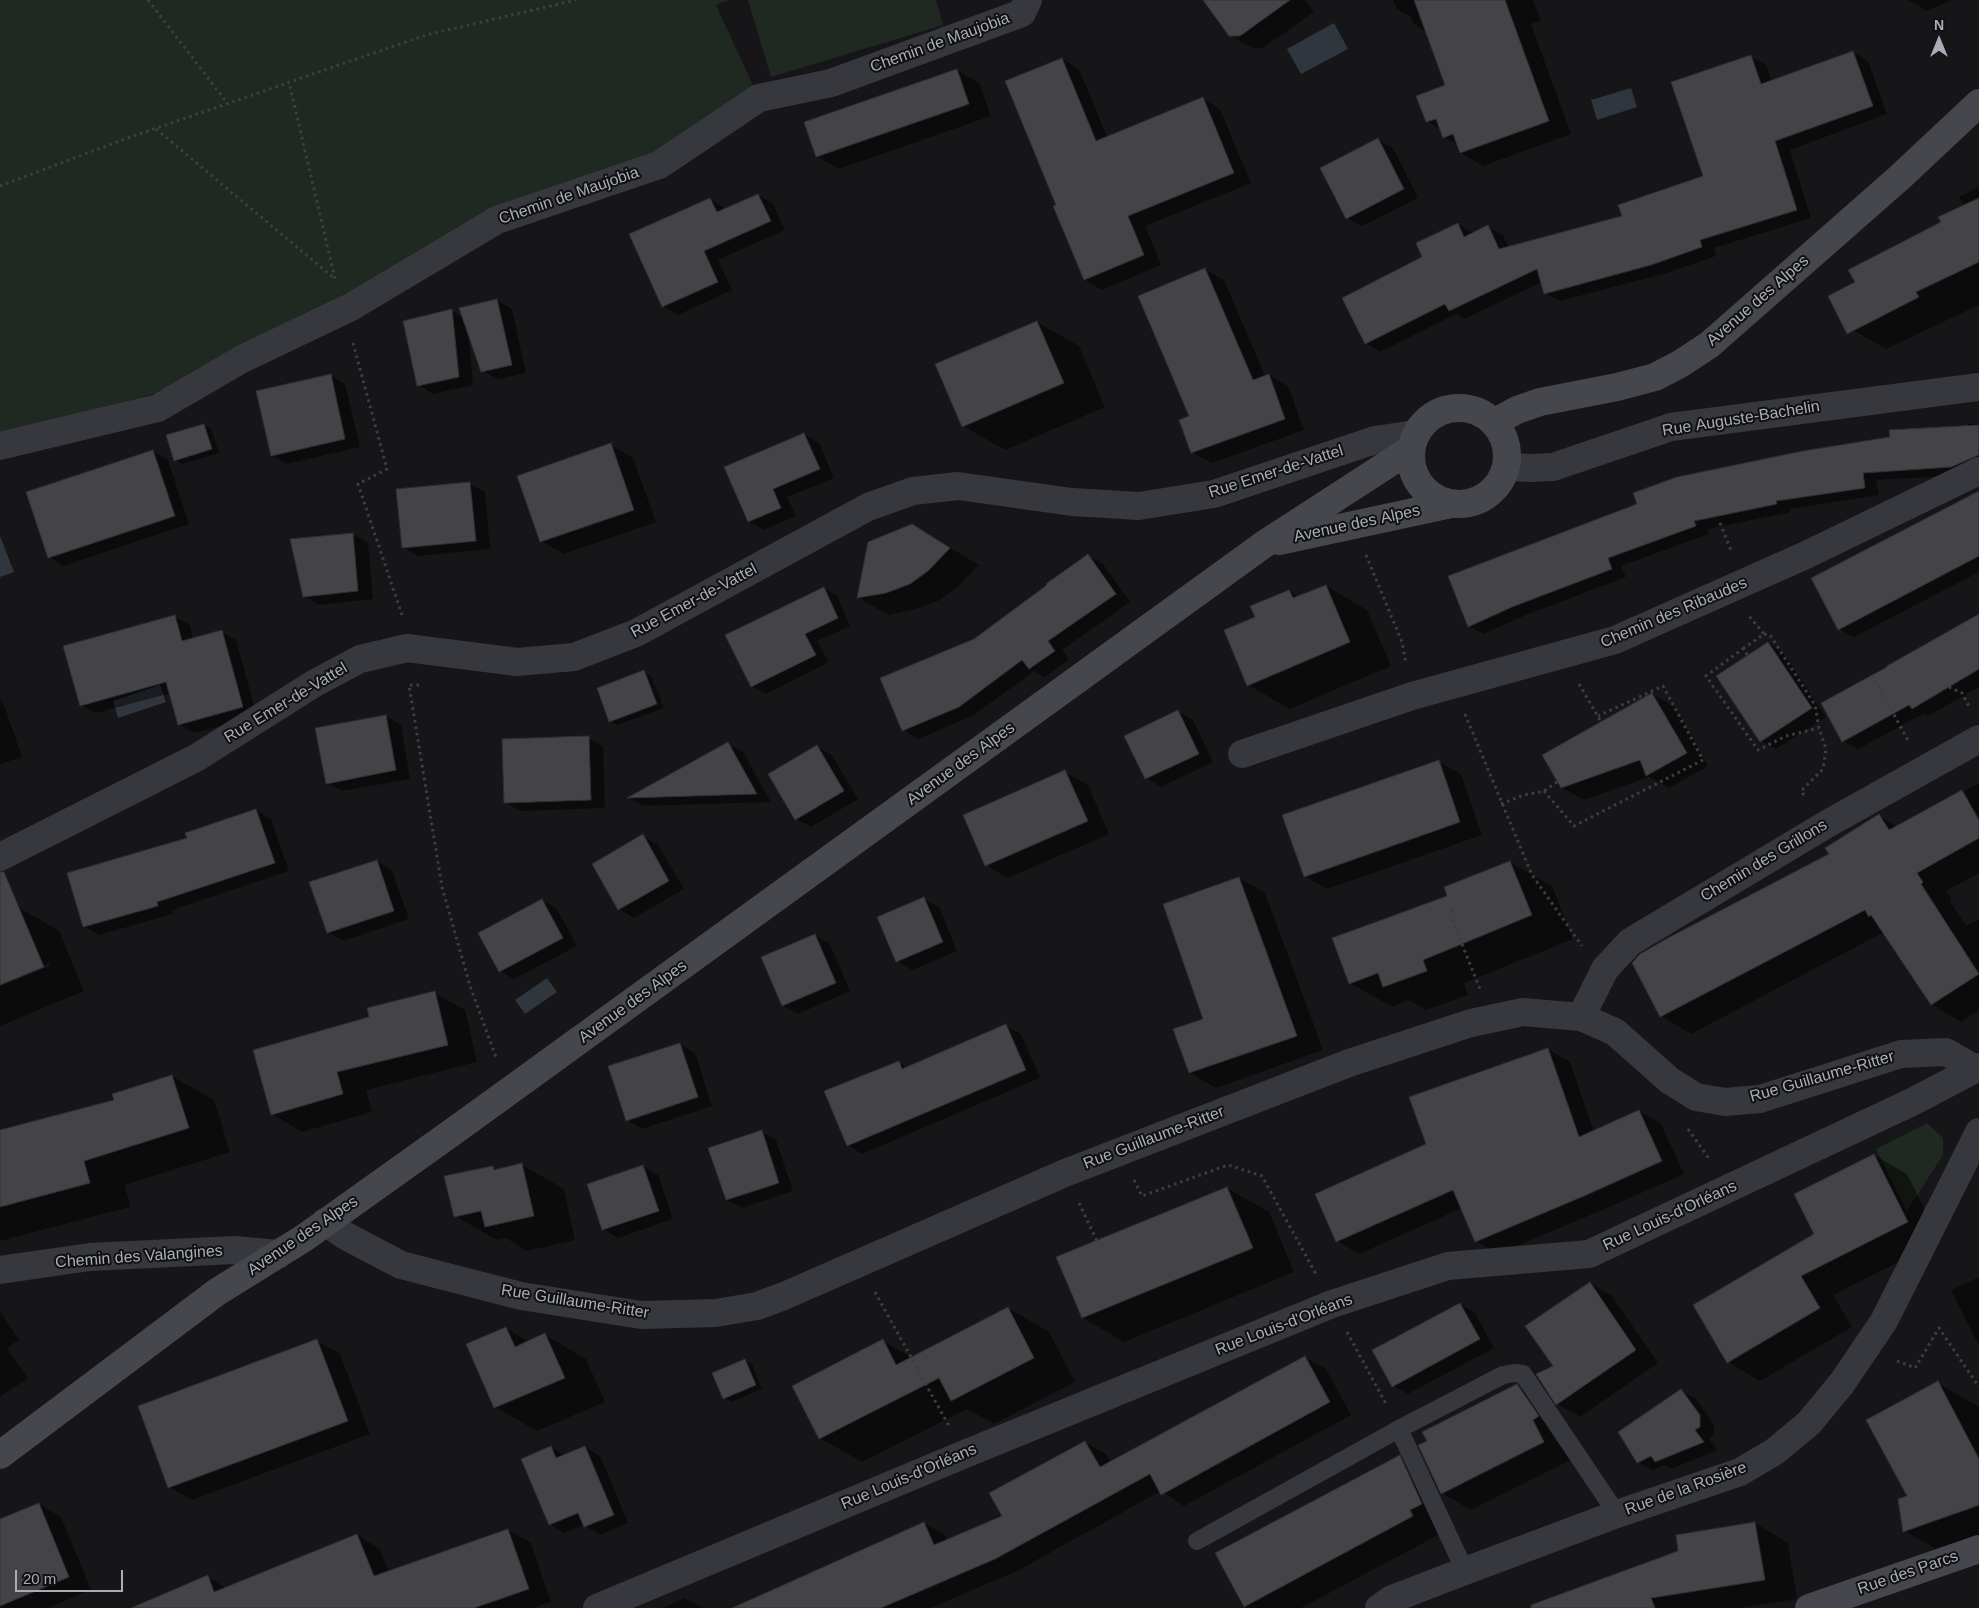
<!DOCTYPE html>
<meta charset="utf-8">
<style>
body{margin:0}
#map{position:relative;width:1979px;height:1608px;overflow:hidden;background:#161618;font-family:Arial,sans-serif}
canvas{display:block}
.north{position:absolute;left:1914px;top:15px;width:50px;height:50px;-webkit-text-stroke:4px #111113;paint-order:stroke;rotate:0deg;font-size:14px;font-weight:700;line-height:20px;text-align:center;color:#a9adb7}
.north::after{content:'';display:block;margin:auto;width:18px;height:22px;background:#a9adb7;clip-path:polygon(50% 0,100% 100%,50% 72%,0 100%)}
.scale{position:absolute;left:15px;top:1570px;width:108px;height:22px;box-sizing:border-box;border:2px solid #a9adb7;border-top:0;padding-left:6px;font-size:15px;line-height:18px;white-space:nowrap;color:#a9adb7;-webkit-text-stroke:4px #111113;paint-order:stroke}
</style>
<div id="map">
<canvas width="1979" height="1608"></canvas>
<div class="north">N</div>
<div class="scale">20 m</div>
</div>
<script>
const c = document.querySelector('canvas').getContext('2d');
c.lineJoin = 'round';
function fillPath(path, color) {
  c.fillStyle = color;
  c.fill(path, 'evenodd');
}
function shape(rows) {
  const path = new Path2D();
  for (const r of rows) {
    if (r.length === 3) {
      path.moveTo(r[0] + r[2], r[1]);
      path.arc(r[0], r[1], r[2], 0, 2 * Math.PI);
      continue;
    }
    path.moveTo(r[0], r[1]);
    for (let i = 2; i < r.length; i += 2) path.lineTo(r[i], r[i + 1]);
  }
  return path;
}
function stroke(path, color, width, dash) {
  c.strokeStyle = color;
  c.lineWidth = width;
  c.lineCap = dash ? 'butt' : 'round';
  c.setLineDash(dash || []);
  c.stroke(path);
}
function label(font, color, halo, rows, align = 'center') {
  c.font = font + ' Arial,sans-serif';
  c.lineWidth = 4;
  c.setLineDash([]);
  c.textBaseline = 'middle';
  c.strokeStyle = halo;
  c.fillStyle = color;
  for (const [text, x, y, turn = 0] of rows) {
    c.save();
    c.translate(x, y);
    c.rotate((+turn || 0) * Math.PI / 180);
    c.textAlign = isNaN(turn) ? turn : align;
    if (halo) c.strokeText(text, 0, 0);
    c.fillText(text, 0, 0);
    c.restore();
  }
}
fillPath(shape([
 [0,0,728,0,716,5,757,94,658,161,495,215,163,391,0,438],
 [748,0,936,0,943,25,771,77],
 [1927,1123,1943,1138,1943,1155,1907,1211,1876,1149]
]), '#202822');
fillPath(shape([
 [1334,23,1348,49,1301,74,1287,49],
 [1631,88,1637,107,1597,120,1591,100],
 [0,536,14,572,0,577],
 [160,685,166,702,118,718,113,701],
 [547,978,557,992,525,1014,515,1000]
]), '#2f363d');
fillPath(shape([
 [1205,0,1305,0,1314,12,1263,48,1252,48,1230,35],
 [1393,0,1533,0,1541,21,1531,24,1571,134,1483,166,1461,153,1458,145,1444,137,1441,130,1427,121,1447,86,1428,33,1414,24,1411,17,1397,9],
 [1908,0,1951,0,1927,11],
 [1853,52,1868,61,1887,114,1790,150,1811,218,1714,248,1716,256,1667,273,1560,301,1545,293,1542,282,1464,319,1456,314,1380,352,1366,343,1424,257,1458,224,1472,233,1488,227,1503,235,1509,248,1624,217,1705,177,1751,57,1766,65,1772,82],
 [1062,59,1079,69,1107,137,1203,99,1220,109,1251,183,1145,226,1161,265,1102,290,1085,280,1057,206],
 [957,70,979,83,991,116,839,169,817,156],
 [1378,140,1393,148,1418,198,1362,226,1347,218],
 [1979,187,1979,305,1886,349,1844,325,1857,283,1964,207,1959,197],
 [758,195,773,204,785,230,718,260,732,290,678,315,663,306,710,199,726,209],
 [1205,269,1224,280,1265,376,1269,375,1288,386,1304,430,1212,463,1192,452,1191,417],
 [497,300,512,309,526,373,498,379,483,371,468,331,473,385,433,394,419,385,452,311,464,318],
 [1037,322,1079,346,1105,407,1005,450,963,426],
 [330,375,345,384,360,447,287,464,272,455],
 [1968,424,1979,424,1979,468,1966,475,1876,480,1879,495,1790,509,1791,512,1707,529,1709,534,1621,566,1626,577,1526,615,1483,634,1469,626,1450,577,1968,427],
 [204,425,211,429,219,453,182,464,175,460],
 [804,434,819,443,834,478,787,497,796,516,764,530,749,522],
 [611,445,633,458,656,522,564,554,541,541],
 [153,451,168,460,189,524,64,566,49,557],
 [470,484,485,492,490,549,418,556,403,547],
 [1979,493,1979,572,1854,637,1839,629],
 [912,525,979,565,957,587,940,600,916,609,888,615,859,598,869,543],
 [353,534,368,543,373,599,319,605,304,596],
 [1088,556,1103,564,1130,602,1062,650,1069,659,1045,677,1034,671,974,715,918,739,903,730,974,640],
 [1326,586,1367,610,1391,666,1290,709,1248,685,1289,591,1299,597],
 [824,588,837,596,850,626,817,641,829,662,766,694,752,686],
 [1979,615,1979,687,1928,716,1923,714,1858,749,1843,741,1889,667],
 [175,617,190,625,193,639,221,632,236,640,257,716,194,733,179,724,171,693,96,713,81,705],
 [1768,643,1783,652,1826,717,1776,749,1761,741],
 [644,672,651,676,664,708,617,725,610,721],
 [1652,694,1675,707,1708,766,1669,788,1649,777,1584,800,1561,787],
 [0,700,3,702,22,757,0,764],
 [1178,711,1193,720,1213,762,1161,787,1146,778,1126,736],
 [386,716,401,725,410,779,342,791,327,783],
 [588,738,603,746,605,808,520,811,505,802],
 [728,744,743,752,771,802,643,806,630,798],
 [817,747,832,755,858,799,811,827,796,819],
 [1439,762,1461,774,1482,835,1327,889,1305,876],
 [1065,772,1088,785,1109,834,1008,878,986,865],
 [1979,783,1979,873,1946,891,1952,900,1950,901,1966,926,1979,919,1979,1010,1961,1022,1931,1004,1884,932,1691,1034,1661,1016,1830,854,1879,816,1898,827],
 [256,810,271,819,289,871,172,910,173,914,99,935,84,926,189,839],
 [643,836,658,845,684,889,634,918,619,909],
 [377,861,392,870,409,919,343,941,328,932],
 [1510,862,1552,886,1573,939,1464,983,1468,995,1426,1010,1408,1000,1392,1007,1350,983,1449,896],
 [1239,878,1265,893,1323,1050,1216,1088,1190,1073],
 [924,899,939,907,957,951,912,970,897,961],
 [542,900,557,909,577,946,514,979,500,971],
 [18,907,59,931,84,991,0,1026,0,986,50,966,49,963,0,984,0,914],
 [815,935,830,944,850,991,798,1014,783,1006],
 [434,993,465,1010,477,1062,366,1090,372,1112,302,1132,272,1114,371,1018],
 [1006,1026,1021,1034,1040,1078,862,1154,848,1145,898,1062,908,1068],
 [680,1044,695,1053,712,1106,642,1129,627,1120],
 [1548,1049,1570,1062,1594,1132,1639,1111,1661,1124,1684,1174,1607,1208,1498,1254,1476,1241,1462,1208,1359,1254,1337,1241,1428,1145],
 [172,1076,214,1100,230,1152,125,1185,130,1207,0,1241,0,1132,115,1101],
 [762,1132,776,1140,793,1191,742,1208,727,1200],
 [1874,1155,1907,1174,1940,1241,1833,1295,1852,1327,1760,1381,1728,1362,1816,1235],
 [522,1165,564,1189,575,1240,527,1251,506,1238,497,1240,455,1216,492,1167,498,1170],
 [643,1166,658,1175,673,1219,618,1238,603,1229],
 [1227,1188,1269,1212,1294,1272,1124,1342,1083,1318],
 [1979,1277,1979,1346,1951,1290],
 [1590,1283,1612,1296,1658,1363,1580,1417,1557,1404,1555,1367],
 [1460,1304,1475,1313,1494,1348,1408,1394,1393,1386],
 [1008,1308,1049,1332,1075,1382,994,1424,967,1409,862,1462,820,1438,883,1341,912,1358],
 [0,1311,19,1340,7,1348,28,1378,0,1397],
 [506,1328,529,1342,545,1335,586,1359,605,1402,537,1431,495,1407,467,1345],
 [317,1341,340,1354,370,1434,192,1500,169,1487],
 [1305,1357,1326,1369,1351,1415,1184,1506,1161,1491,1017,1571,930,1608,735,1608,924,1523,945,1535,948,1541,1004,1517,1085,1442,1106,1454,1111,1463],
 [745,1360,752,1364,762,1389,731,1402,724,1398],
 [1938,1383,1979,1407,1979,1503,1945,1515,1945,1518,1979,1506,1979,1543,1946,1555,1905,1531,1908,1497],
 [1517,1386,1546,1403,1573,1459,1471,1510,1442,1493],
 [1681,1391,1696,1399,1714,1425,1714,1435,1709,1439,1718,1450,1671,1469,1664,1465,1653,1471,1638,1462],
 [551,1447,565,1456,585,1447,600,1456,628,1523,600,1535,584,1525,564,1533,550,1524],
 [1400,1457,1429,1474,1442,1533,1301,1608,1249,1608,1245,1606],
 [39,1504,61,1517,91,1590,48,1608,0,1608,0,1520],
 [1755,1523,1788,1543,1797,1599,1740,1608,1535,1608],
 [508,1530,531,1543,551,1602,533,1608,173,1608,208,1577,226,1588,357,1535,379,1548,389,1572],
 [685,1598,703,1608,663,1608]
]), '#0007');
const building = shape([
 [1203,0,1290,0,1240,36,1229,36,1203,0],
 [1414,0,1505,0,1549,121,1460,153,1453,134,1443,138,1436,119,1426,122,1416,96,1445,85,1414,0],
 [1853,51,1873,106,1775,141,1797,210,1700,240,1702,247,1651,265,1544,294,1537,269,1449,311,1445,304,1365,344,1342,298,1422,257,1416,243,1458,223,1464,237,1488,225,1499,249,1622,216,1618,205,1703,176,1671,82,1751,55,1761,84,1853,51],
 [1062,58,1096,141,1203,97,1234,173,1128,216,1144,255,1084,280,1053,206,1056,205,1005,81,1062,58],
 [957,69,969,104,816,157,804,122,957,69],
 [1378,138,1404,189,1346,219,1320,168,1378,138],
 [758,194,771,221,704,251,718,282,662,307,629,234,710,198,717,212,758,194],
 [1979,198,1979,262,1916,292,1919,297,1847,334,1828,296,1855,282,1848,270,1941,222,1938,217,1979,198],
 [1205,268,1253,380,1269,374,1285,419,1191,453,1179,420,1189,416,1138,296,1205,268],
 [497,299,512,365,481,372,459,308,497,299],
 [452,309,459,377,417,386,403,321,452,309],
 [1037,321,1064,383,962,427,935,364,1037,321],
 [331,374,345,439,271,456,256,391,331,374],
 [204,424,212,449,174,461,166,435,204,424],
 [1979,425,1979,455,1951,467,1863,473,1865,488,1776,501,1777,504,1694,521,1696,526,1608,558,1612,569,1512,607,1468,627,1448,576,1637,504,1633,493,1677,477,1803,451,1890,437,1889,430,1979,425],
 [804,433,820,469,773,489,781,508,748,522,724,467,804,433],
 [611,443,634,510,540,542,517,476,611,443],
 [153,450,175,516,48,558,26,492,153,450],
 [470,482,476,541,402,548,396,489,470,482],
 [1979,491,1979,556,1838,630,1811,578,1979,491],
 [912,524,950,548,928,571,910,584,886,593,857,598,868,542,912,524],
 [353,533,358,591,303,597,290,539,353,533],
 [1088,554,1116,594,1048,641,1055,651,1029,669,1022,660,959,707,902,731,880,678,974,639,1047,585,1046,584,1088,554],
 [1326,585,1350,642,1247,686,1224,630,1255,617,1250,606,1289,590,1293,598,1326,585],
 [824,587,838,618,805,634,816,655,751,687,725,635,824,587],
 [1979,614,1979,669,1912,709,1909,705,1842,742,1821,703,1887,667,1887,666,1979,614],
 [175,615,182,641,222,630,243,707,178,725,166,682,80,706,63,646,175,615],
 [1768,642,1812,708,1760,742,1716,676,1768,642],
 [644,670,657,704,609,722,597,688,644,670],
 [1652,693,1687,753,1646,776,1640,760,1561,788,1542,755,1652,693],
 [1178,710,1199,754,1145,779,1124,736,1178,710],
 [386,715,396,770,326,784,315,728,386,715],
 [589,736,591,800,504,803,502,739,589,736],
 [728,742,757,794,627,798,728,742],
 [817,745,844,791,795,820,768,774,817,745],
 [1439,760,1460,822,1304,877,1282,815,1439,760],
 [1065,770,1088,821,985,866,963,815,1065,770],
 [1962,790,1979,820,1979,838,1917,873,1923,882,1921,884,1979,974,1931,1005,1871,915,1869,917,1865,910,1660,1017,1632,963,1640,954,1668,938,1829,854,1825,848,1879,814,1889,830,1962,790],
 [256,809,275,863,157,902,158,906,83,927,67,873,187,838,185,833,256,809],
 [643,834,669,881,618,910,592,864,643,834],
 [377,860,394,911,327,933,309,882,377,860],
 [1510,861,1532,915,1423,960,1427,971,1383,987,1378,973,1349,984,1332,938,1447,896,1444,887,1510,861],
 [0,872,4,872,44,967,0,985,0,872],
 [1239,877,1297,1036,1189,1073,1173,1029,1203,1019,1163,904,1239,877],
 [924,897,943,942,896,962,877,917,924,897],
 [542,899,563,938,499,972,478,933,542,899],
 [815,934,836,983,782,1006,761,957,815,934],
 [435,991,448,1045,337,1072,343,1094,271,1115,253,1050,369,1017,367,1008,435,991],
 [1006,1024,1026,1070,847,1146,824,1091,899,1061,902,1069,1006,1024],
 [680,1043,698,1097,626,1121,608,1066,680,1043],
 [1548,1048,1579,1137,1639,1110,1662,1161,1584,1196,1475,1242,1453,1190,1336,1242,1315,1194,1426,1144,1409,1097,1548,1048],
 [172,1075,189,1128,84,1161,90,1183,0,1207,0,1130,114,1100,112,1094,172,1075],
 [762,1130,779,1183,726,1200,708,1148,762,1130],
 [1874,1154,1908,1222,1801,1276,1820,1308,1727,1363,1693,1305,1814,1234,1794,1194,1874,1154],
 [522,1163,534,1216,485,1227,481,1211,454,1217,444,1176,493,1166,494,1170,522,1163],
 [643,1165,659,1211,602,1230,587,1184,643,1165],
 [1227,1187,1253,1248,1082,1318,1056,1257,1227,1187],
 [1590,1282,1636,1350,1556,1405,1536,1374,1553,1366,1525,1326,1590,1282],
 [1460,1303,1480,1339,1392,1387,1372,1350,1460,1303],
 [1008,1307,1034,1358,951,1401,939,1378,819,1439,792,1386,883,1339,896,1365,1008,1307],
 [506,1327,515,1347,545,1333,565,1378,494,1408,466,1344,506,1327],
 [317,1339,348,1421,168,1488,138,1406,317,1339],
 [1305,1356,1330,1402,1161,1495,1150,1474,995,1559,881,1608,732,1608,924,1522,934,1545,1002,1516,989,1493,1085,1441,1100,1467,1305,1356],
 [745,1359,756,1385,723,1399,712,1373,745,1359],
 [1938,1381,1979,1459,1979,1505,1903,1532,1898,1499,1907,1496,1866,1420,1938,1381],
 [1517,1384,1539,1416,1533,1420,1544,1442,1441,1494,1418,1445,1427,1441,1422,1432,1517,1384],
 [1681,1389,1700,1415,1700,1427,1695,1430,1704,1442,1655,1462,1651,1456,1637,1463,1618,1432,1681,1389],
 [551,1446,556,1458,585,1446,614,1515,584,1527,578,1513,549,1525,521,1459,551,1446],
 [1400,1455,1422,1504,1410,1510,1413,1516,1244,1607,1215,1553,1400,1455],
 [39,1503,69,1577,0,1606,0,1519,39,1503],
 [1755,1522,1765,1580,1651,1598,1655,1608,1531,1608,1531,1605,1678,1551,1676,1535,1755,1522],
 [508,1529,529,1589,474,1608,131,1608,208,1575,214,1592,357,1534,374,1576,508,1529]
]);
fillPath(building, '#434348');
stroke(building, '#303034', 1);
stroke(shape([
 [148,0,228,104],
 [156,129,335,279,289,82],
 [0,186,122,140,426,35,576,0],
 [353,343,387,469,358,484,402,615],
 [1720,523,1732,553],
 [1366,555,1402,642,1406,663],
 [1764,634,1770,635,1815,705,1819,728,1826,749,1823,769,1801,791,1806,798],
 [1744,648,1706,676,1758,750,1786,736,1819,728],
 [1747,655,1744,648,1764,634,1749,616],
 [1872,675,1909,742],
 [1579,684,1601,722],
 [419,685,409,685,442,887,470,986,497,1060],
 [1949,687,1962,693,1970,708],
 [1465,714,1532,875,1582,946],
 [1544,791,1574,826,1703,760,1663,686,1598,716],
 [1501,804,1524,795,1544,791,1557,782],
 [1453,910,1449,912,1480,989],
 [1688,1129,1710,1160],
 [1134,1180,1142,1196,1228,1165,1262,1176,1317,1276],
 [1079,1203,1097,1241],
 [875,1292,949,1426],
 [1347,1332,1386,1404],
 [1897,1361,1915,1368,1939,1328,1979,1387]
]), '#3d3f44', 3, [2.5, 4]);
stroke(shape([
 [1399,1429,1465,1571],
 [1197,1541,1399,1429,1503,1375,1514,1373,1523,1374,1617,1514]
]), '#37383d', 18);
stroke(shape([
 [0,446,158,408,242,359,351,307,497,220,659,165,759,98,831,83,1022,13,1028,0],
 [1242,754,1412,696,1615,640,1806,555,1979,471],
 [0,857,196,758,315,683,360,659,407,648,517,662,574,657,636,633,868,507,913,491,958,486,1072,502,1139,506,1214,494,1375,440,1415,434],
 [1581,1017,1605,969,1630,942,1827,824,1979,739],
 [325,1222,344,1235,401,1265,521,1296,641,1315,716,1313,757,1306,784,1296,1065,1173,1349,1063,1471,1023,1523,1012,1581,1017,1615,1032,1669,1080,1696,1097,1725,1102,1760,1099,1901,1054,1946,1052,1975,1069],
 [0,1270,90,1257,234,1250,279,1254],
 [597,1608,960,1456,1332,1304,1448,1266,1589,1254,1914,1101,1979,1067],
 [1379,1608,1392,1599,1465,1571,1617,1514,1740,1472,1774,1452,1809,1423,1842,1383,1884,1321,1979,1132]
]), '#37383d', 28);
stroke(shape([
 [1507,467,1530,468,1553,467,1671,427,1979,387]
]), '#37383d', 28);
stroke(shape([
 [1459,456,48],
 [1495,422,1517,410,1540,402,1617,387,1655,377,1680,364,1709,345,1899,178,1979,103],
 [1279,541,1451,504],
 [0,1455,217,1292,304,1238,454,1131,1263,545,1411,449],
 [1809,1608,1979,1549]
]), '#45474d', 28);
label('16px', '#a9adb7', '#111113', [
 ["Chemin de Maujobia",940,43,-20],
 ["Chemin de Maujobia",569,196,-19],
 ["Avenue des Alpes",1758,301,-41],
 ["Rue Auguste-Bachelin",1741,419,-9],
 ["Rue Emer-de-Vattel",1276,472,-18],
 ["Avenue des Alpes",1357,524,-12],
 ["Rue Emer-de-Vattel",694,601,-28],
 ["Chemin des Ribaudes",1674,613,-23],
 ["Rue Emer-de-Vattel",286,703,-31],
 ["Avenue des Alpes",961,764,-36],
 ["Chemin des Grillons",1764,861,-31],
 ["Avenue des Alpes",633,1002,-36],
 ["Rue Guillaume-Ritter",1822,1077,-16],
 ["Rue Guillaume-Ritter",1154,1138,-21],
 ["Rue Louis-d'Orléans",1670,1216,-25],
 ["Avenue des Alpes",303,1236,-34],
 ["Chemin des Valangines",139,1257,-4],
 ["Rue Guillaume-Ritter",575,1302,9],
 ["Rue Louis-d'Orléans",1284,1325,-21],
 ["Rue Louis-d'Orléans",909,1477,-23],
 ["Rue de la Rosière",1686,1489,-20],
 ["Rue des Parcs",1908,1573,-19]
]);
</script>
